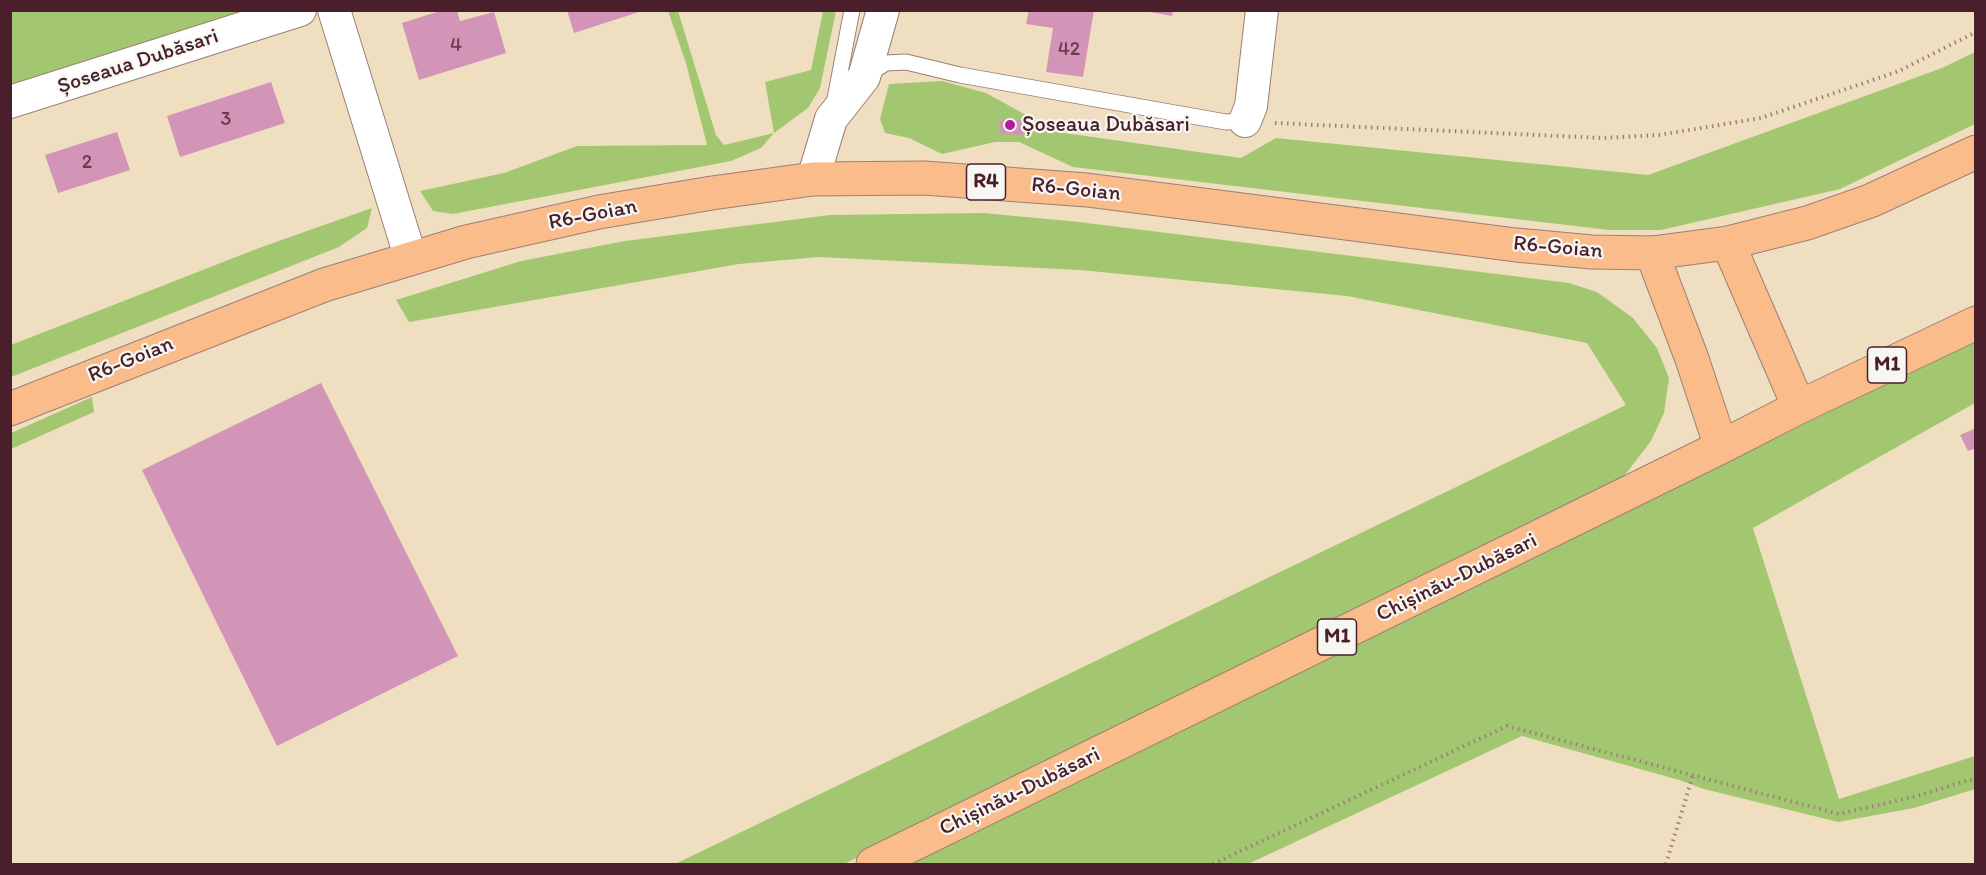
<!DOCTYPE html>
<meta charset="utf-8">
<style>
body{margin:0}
#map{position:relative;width:1986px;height:875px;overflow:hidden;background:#efdfc0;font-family:Itim,sans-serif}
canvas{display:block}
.frame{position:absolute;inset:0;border:12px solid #4a1f2b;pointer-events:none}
</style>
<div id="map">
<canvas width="1986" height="875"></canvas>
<div class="frame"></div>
</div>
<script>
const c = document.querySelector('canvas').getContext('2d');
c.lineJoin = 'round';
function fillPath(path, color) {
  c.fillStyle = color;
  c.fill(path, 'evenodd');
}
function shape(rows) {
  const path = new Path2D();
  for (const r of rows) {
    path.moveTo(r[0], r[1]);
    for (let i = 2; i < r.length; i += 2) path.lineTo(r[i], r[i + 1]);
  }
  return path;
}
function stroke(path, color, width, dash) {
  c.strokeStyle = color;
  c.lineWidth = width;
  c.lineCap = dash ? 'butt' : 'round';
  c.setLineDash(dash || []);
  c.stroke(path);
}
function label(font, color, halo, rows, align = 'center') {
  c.font = font + ' Itim,sans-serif';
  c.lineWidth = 4.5;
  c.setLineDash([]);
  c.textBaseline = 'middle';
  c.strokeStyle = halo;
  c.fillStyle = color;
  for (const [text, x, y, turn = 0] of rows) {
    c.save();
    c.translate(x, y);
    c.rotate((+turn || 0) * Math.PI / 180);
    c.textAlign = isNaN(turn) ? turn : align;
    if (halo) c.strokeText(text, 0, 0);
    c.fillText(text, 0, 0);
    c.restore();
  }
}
fillPath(shape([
 [11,10,263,11,11,93],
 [668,11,678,11,716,135,724,145,774,133,765,82,811,70,823,11,836,11,820,88,808,108,774,133,761,148,731,161,453,214,433,211,420,191,504,173,577,146,707,145,686,63],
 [1975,52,1975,124,1840,189,1661,230,1609,230,1073,167,1019,142,995,142,942,154,909,138,885,133,880,119,889,84,942,81,986,93,1057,132,1241,158,1276,138,1648,175,1942,68],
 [372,208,367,228,339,247,11,377,11,345,259,248],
 [983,213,1079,222,1569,283,1597,292,1633,318,1657,348,1669,378,1664,413,1651,441,1621,480,1049,765,844,864,675,864,1626,405,1587,343,1347,296,1080,270,819,257,739,264,409,322,396,300,521,261,625,241,830,215],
 [1975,340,1975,403,1753,528,1839,799,1975,756,1975,789,1914,808,1838,822,1704,789,1679,780,1522,736,1248,864,909,864],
 [92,397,94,412,11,449,11,433]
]), '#a3c771');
fillPath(shape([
 [443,10,457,10,460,21,494,12,506,53,419,80,402,23],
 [567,10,642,10,642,11,574,33],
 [1029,10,1094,10,1083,77,1046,72,1053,28,1026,24],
 [1139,10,1173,10,1172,16],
 [271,82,285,123,180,157,167,116],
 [1000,120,1024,121,1023,135,999,134],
 [117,132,130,170,58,193,45,155],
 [321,383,458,656,277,746,142,470],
 [1976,428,1976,448,1968,451,1960,435]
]), '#d295b7');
const service = shape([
 [867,75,886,63,906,62,960,75,1226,122,1245,121],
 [834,104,852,10]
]);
const minor = shape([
 [334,10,411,259],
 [10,102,300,10],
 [1245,121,1251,106,1262,10],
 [813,179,831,119,864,77,883,10]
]);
const primary = shape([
 [10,409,324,285,466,242,599,212,712,193,813,179,924,178,1087,190,1516,245,1592,252,1652,253,1728,243,1807,223,1870,201,1976,152]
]);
const trunk = shape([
 [1728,243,1799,407],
 [1652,253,1692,359,1721,447],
 [873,864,1721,447,1799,407,1976,323]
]);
stroke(service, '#9c7f76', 17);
stroke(minor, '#9c7f76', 34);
stroke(primary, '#9c7f76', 35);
stroke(trunk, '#9c7f76', 35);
stroke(shape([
 [1275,123,1602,138,1659,135,1761,118,1899,71,1976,32],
 [1213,864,1507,726,1839,814,1913,797,1976,778],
 [1666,864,1693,775]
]), '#9c7f76', 4, [1.5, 4.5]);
stroke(service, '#fff', 15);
stroke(minor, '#fff', 32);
stroke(primary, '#fabc8b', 33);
stroke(trunk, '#fabc8b', 33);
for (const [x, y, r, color] of [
 [1010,125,6,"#b5179e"]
]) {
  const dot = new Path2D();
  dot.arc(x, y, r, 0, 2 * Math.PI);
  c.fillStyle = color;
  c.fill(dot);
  stroke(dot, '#f6f6f2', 2);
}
label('20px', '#6c3c4e', null, [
 ["4",456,46],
 ["42",1069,50],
 ["3",226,120],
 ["2",87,163]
]);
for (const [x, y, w] of [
 [986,182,39],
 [1887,365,39],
 [1337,637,39]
]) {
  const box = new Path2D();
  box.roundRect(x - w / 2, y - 18, w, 36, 4.5);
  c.fillStyle = '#f6f6f2';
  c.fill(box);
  stroke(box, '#4a1f2b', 1.5);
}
label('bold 21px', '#4a1f2b', null, [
 ["R4",986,182],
 ["M1",1887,365],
 ["M1",1337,637]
]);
label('22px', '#4a1f2b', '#f6f6f2', [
 ["Șoseaua Dubăsari",138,62,-18],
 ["R6-Goian",1076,190,6],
 ["R6-Goian",593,215,-11],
 ["R6-Goian",1558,248,5],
 ["R6-Goian",131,360,-22],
 ["Chișinău-Dubăsari",1457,578,-26],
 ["Chișinău-Dubăsari",1020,792,-26]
]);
label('22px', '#4a1f2b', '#f6f6f2', [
 ["Șoseaua Dubăsari",1022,125]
], 'left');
</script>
